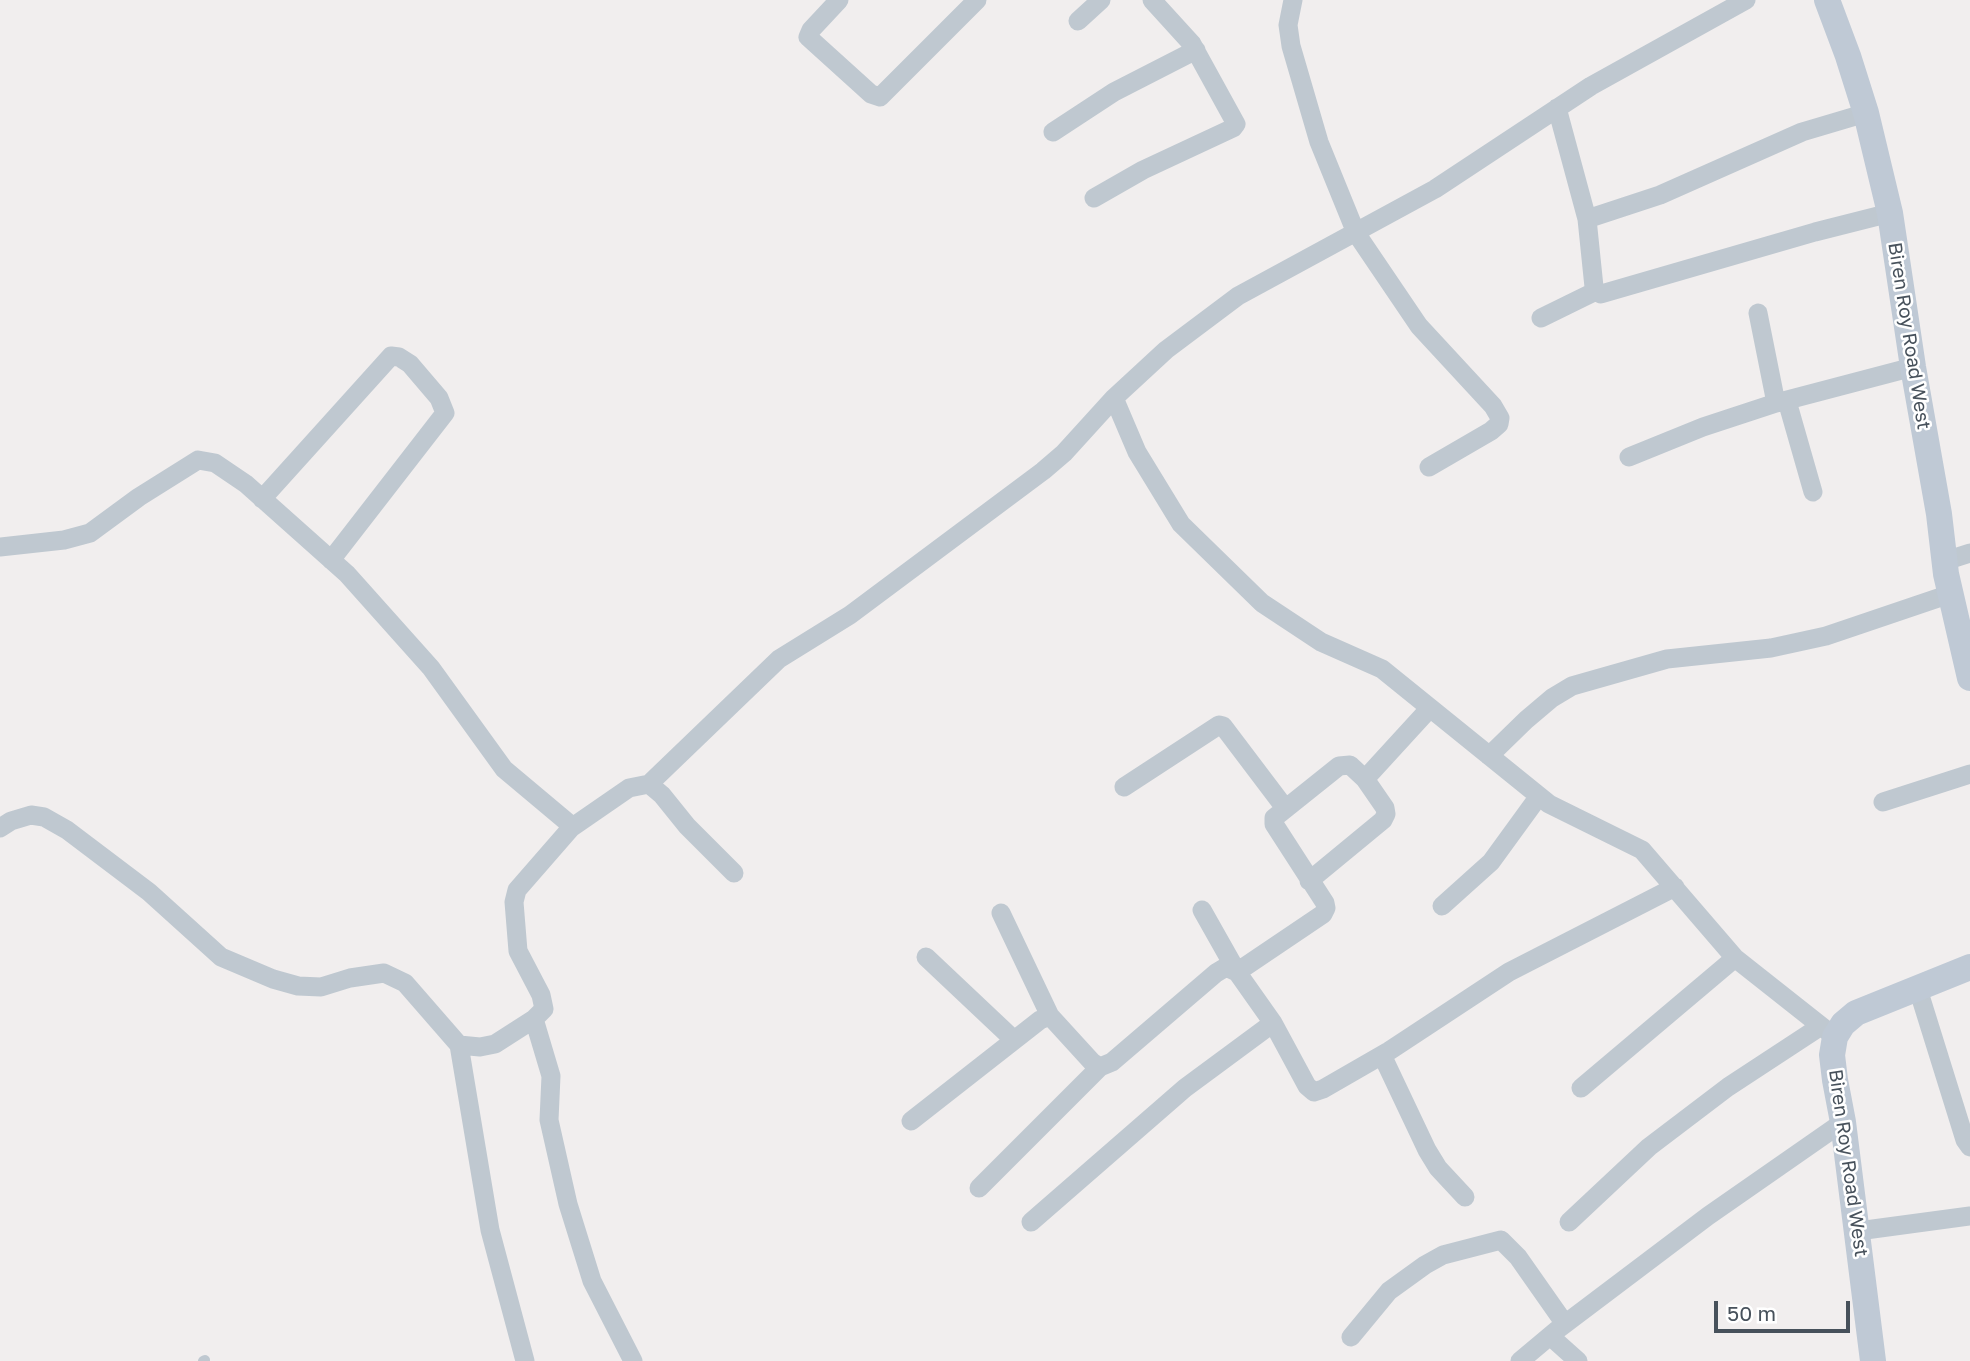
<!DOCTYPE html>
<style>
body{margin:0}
#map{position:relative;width:1970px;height:1361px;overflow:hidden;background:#f1eeee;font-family:"Golos Text",sans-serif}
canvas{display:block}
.scale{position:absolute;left:1714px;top:1301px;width:136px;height:32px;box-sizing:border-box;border:4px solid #47515b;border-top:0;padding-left:9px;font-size:21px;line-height:24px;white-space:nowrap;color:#47515b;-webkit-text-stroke:5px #fff;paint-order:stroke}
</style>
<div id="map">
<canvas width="1970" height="1361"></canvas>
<div class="scale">50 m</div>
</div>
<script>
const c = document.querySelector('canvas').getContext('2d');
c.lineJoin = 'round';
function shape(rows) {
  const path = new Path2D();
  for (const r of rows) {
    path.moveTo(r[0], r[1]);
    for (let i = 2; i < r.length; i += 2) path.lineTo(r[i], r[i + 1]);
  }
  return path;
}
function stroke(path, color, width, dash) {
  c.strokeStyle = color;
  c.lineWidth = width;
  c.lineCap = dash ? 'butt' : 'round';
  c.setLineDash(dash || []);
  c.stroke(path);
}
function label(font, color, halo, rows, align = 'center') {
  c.font = font + ' "Golos Text",sans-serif';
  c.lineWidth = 5;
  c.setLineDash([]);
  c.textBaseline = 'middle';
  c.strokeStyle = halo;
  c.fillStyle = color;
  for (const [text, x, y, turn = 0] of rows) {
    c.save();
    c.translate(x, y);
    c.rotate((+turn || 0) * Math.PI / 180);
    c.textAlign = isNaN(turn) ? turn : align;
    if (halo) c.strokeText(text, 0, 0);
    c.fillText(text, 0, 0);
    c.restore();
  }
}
stroke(shape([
 [203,1361,205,1360]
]), '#bfc8d0', 10);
stroke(shape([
 [839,0,811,30,808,37,871,94,880,97,977,0],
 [1293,0,1288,25,1291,46,1319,142,1356,233,1419,326,1493,406,1500,418,1499,424,1491,431,1429,467],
 [1078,21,1101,0],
 [1557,108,1587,219,1594,287,1596,291,1601,294,1815,232,1890,213],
 [1053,132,1114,92,1196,50],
 [1094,198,1143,170,1233,128,1236,124,1192,44,1152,0],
 [1587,219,1660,195,1802,132,1866,113],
 [1758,313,1776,403],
 [1541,318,1596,291],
 [1114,398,1137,452,1181,524,1262,603,1321,642,1382,669,1549,804,1642,850,1735,958,1835,1037],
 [1787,401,1813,492],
 [1629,457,1703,427,1776,403,1913,367],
 [262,499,391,356,399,357,410,364,439,398,445,413,331,560],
 [0,547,64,540,90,533,139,497,198,460,215,463,246,484,347,574,431,668,504,769,566,821,571,828,517,890,514,902,518,951,541,995,544,1009,534,1019,495,1044,480,1047,459,1045,405,983,384,973,350,978,321,987,298,986,273,979,221,957,149,892,67,830,44,817,31,815,11,821,0,828],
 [1945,561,1970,553],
 [1489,756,1526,720,1552,698,1572,686,1667,659,1771,648,1826,636,1950,594],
 [649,784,779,659,850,615,1043,471,1064,453,1114,398,1166,350,1238,296,1435,189,1591,86,1746,0],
 [1124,787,1219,725,1223,726,1285,808],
 [1883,802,1970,774],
 [571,828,629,788,649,784,662,795,687,826,734,873],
 [1309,881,1383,820,1386,814,1385,808,1365,779,1430,708],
 [1442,906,1491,862,1539,796],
 [1202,910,1237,972,1323,914,1326,908,1325,903,1274,824,1274,818,1339,766,1350,765,1365,779],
 [1001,913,1050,1016],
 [926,957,1014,1040],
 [1918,989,1965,1140,1970,1147],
 [534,1019,551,1076,549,1120,568,1204,592,1281,633,1361],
 [459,1045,490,1230,525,1361],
 [1382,1055,1427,1150,1438,1168,1465,1197],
 [1581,1088,1735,958],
 [911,1121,1040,1020,1050,1016,1092,1062,1100,1067,1112,1062,1216,973,1226,967,1237,972,1273,1023,1307,1086,1314,1092,1323,1089,1389,1051,1509,972,1675,887],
 [979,1188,1100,1067],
 [1031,1222,1185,1088,1273,1023],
 [1569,1222,1649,1147,1728,1087,1821,1026],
 [1858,1231,1970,1216],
 [1550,1336,1578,1361],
 [1351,1337,1389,1291,1425,1265,1443,1255,1501,1240,1518,1257,1565,1324],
 [1520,1361,1557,1330,1708,1216,1843,1122]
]), '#bfc8d0', 19);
stroke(shape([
 [1827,0,1848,56,1866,113,1890,213,1913,367,1939,514,1946,574,1970,678],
 [1873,1361,1843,1122,1835,1080,1832,1055,1835,1037,1843,1024,1856,1013,1970,967]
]), '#bfc9d5', 26);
label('19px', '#47515b', '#fff', [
 ["Biren Roy Road West",1909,336,81],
 ["Biren Roy Road West",1848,1163,82]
]);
</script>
